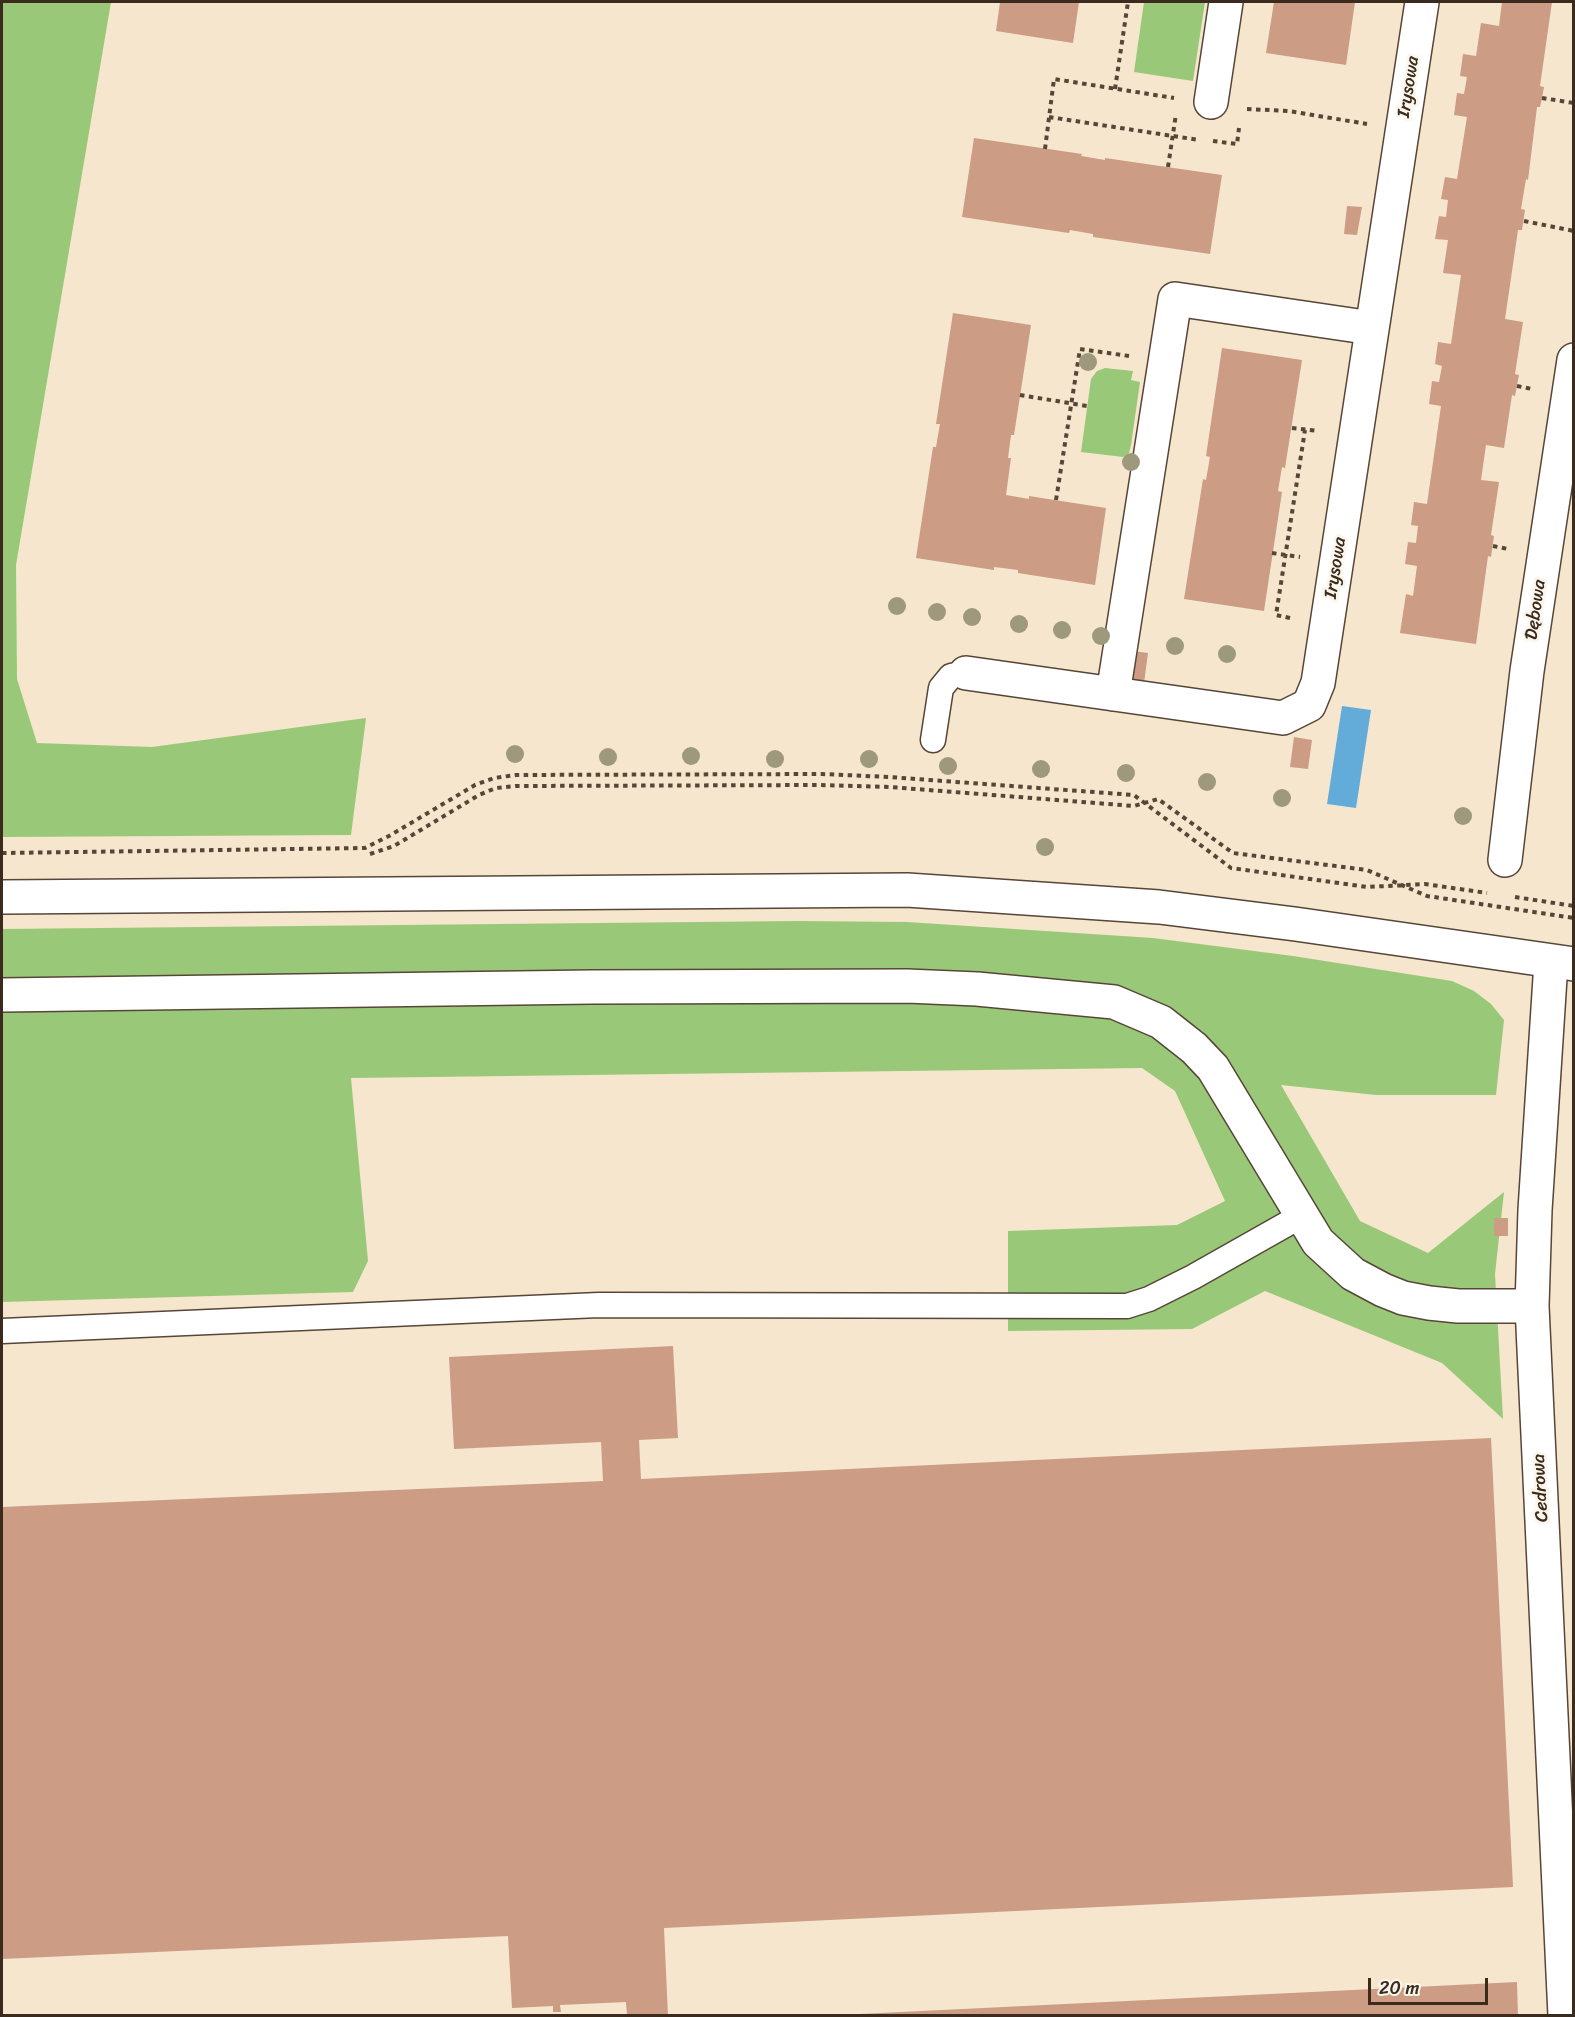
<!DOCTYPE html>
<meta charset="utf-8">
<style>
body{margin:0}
#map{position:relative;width:1575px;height:2017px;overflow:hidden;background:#f5e6cd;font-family:Sriracha,sans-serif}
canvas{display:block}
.frame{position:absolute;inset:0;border:3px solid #3b2a1e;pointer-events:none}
.scale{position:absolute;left:1368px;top:1978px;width:120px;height:27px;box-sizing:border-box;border:3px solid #3b2a1e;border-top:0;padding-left:8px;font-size:18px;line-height:21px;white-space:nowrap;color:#3b2a1e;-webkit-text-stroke:4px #fbf7ec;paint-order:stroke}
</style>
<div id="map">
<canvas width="1575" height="2017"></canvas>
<div class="frame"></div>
<div class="scale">20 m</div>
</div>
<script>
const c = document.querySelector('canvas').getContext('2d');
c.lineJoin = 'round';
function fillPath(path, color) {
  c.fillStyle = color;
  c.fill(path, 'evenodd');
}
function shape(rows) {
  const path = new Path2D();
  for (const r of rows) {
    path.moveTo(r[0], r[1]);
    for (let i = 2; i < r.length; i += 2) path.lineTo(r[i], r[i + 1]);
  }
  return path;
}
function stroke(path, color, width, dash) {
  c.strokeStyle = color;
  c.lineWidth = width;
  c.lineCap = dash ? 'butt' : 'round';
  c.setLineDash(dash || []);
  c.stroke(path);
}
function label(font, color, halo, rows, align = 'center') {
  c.font = font + ' Sriracha,sans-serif';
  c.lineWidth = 6;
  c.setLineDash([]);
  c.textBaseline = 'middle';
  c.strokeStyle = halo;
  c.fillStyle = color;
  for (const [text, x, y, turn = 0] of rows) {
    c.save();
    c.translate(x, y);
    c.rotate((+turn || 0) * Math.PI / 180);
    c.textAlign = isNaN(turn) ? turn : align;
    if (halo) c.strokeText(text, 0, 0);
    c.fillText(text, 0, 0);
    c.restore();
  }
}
fillPath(shape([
 [2,2,111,2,16,565,17,679,37,743,152,747,366,718,351,835,2,837],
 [1144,2,1205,2,1193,81,1134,72],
 [1105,368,1133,371,1131,380,1140,382,1131,445,1129,453,1123,457,1081,452,1091,379,1097,371],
 [797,921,907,922,1153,938,1293,956,1452,981,1474,991,1491,1004,1504,1020,1496,1095,1376,1095,1281,1085,1360,1221,1428,1253,1504,1192,1495,1274,1503,1419,1442,1363,1265,1291,1192,1329,1008,1331,1008,1231,1177,1225,1225,1201,1175,1091,1142,1068,351,1078,368,1261,353,1292,2,1302,2,929]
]), '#99c978');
fillPath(shape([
 [1342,706,1371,710,1356,808,1327,804]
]), '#63acda');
fillPath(shape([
 [1000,2,1079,2,1073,43,996,31],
 [1274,2,1355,2,1346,65,1266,53],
 [1502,2,1552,2,1540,86,1544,87,1542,98,1540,107,1537,107,1528,180,1526,179,1521,209,1525,210,1522,230,1518,230,1505,319,1523,322,1515,374,1519,375,1515,396,1512,395,1504,448,1486,445,1481,480,1499,482,1491,535,1494,536,1491,557,1488,556,1476,644,1400,633,1406,594,1413,596,1417,566,1405,564,1408,542,1416,543,1418,526,1411,525,1414,502,1427,504,1441,406,1429,404,1432,381,1439,382,1442,366,1435,364,1438,342,1451,344,1461,275,1443,273,1448,240,1435,239,1439,216,1446,217,1448,200,1441,199,1445,177,1457,179,1467,117,1454,115,1457,93,1464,94,1467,77,1460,76,1463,54,1476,56,1481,23,1499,26],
 [974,138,1082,154,1081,156,1105,160,1105,158,1222,175,1210,254,1093,237,1093,234,1070,230,1069,233,962,217],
 [1347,206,1362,207,1357,235,1344,234],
 [953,313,1031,325,1014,435,1011,435,1008,458,1011,458,1006,495,1029,499,1029,496,1106,508,1095,585,1018,573,1018,570,994,567,994,570,916,558,933,447,936,447,940,424,936,424],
 [1222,348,1302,360,1285,468,1282,467,1278,491,1282,492,1264,611,1184,599,1203,479,1206,480,1210,457,1206,456],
 [1133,651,1148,653,1144,683,1127,681],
 [1294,737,1312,740,1308,769,1290,767],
 [1494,1218,1508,1218,1508,1236,1494,1236],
 [673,1346,678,1438,639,1440,641,1479,1491,1438,1513,1887,664,1928,668,2016,627,2016,626,2002,560,2005,561,2012,553,2012,553,2006,512,2008,508,1936,2,1959,2,1507,603,1481,601,1442,454,1449,449,1357],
 [1517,1982,1518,2016,860,2016,860,2014]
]), '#cc9c85');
const lane = shape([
 [933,740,941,688,951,676,966,673],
 [2,1331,599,1305,1127,1306,1149,1299,1193,1277,1301,1216]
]);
const street = shape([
 [1211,102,1226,2],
 [966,673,1283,718,1309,705,1318,683,1422,2],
 [1113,694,1175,299,1372,328],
 [1505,860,1527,671,1574,360],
 [1551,962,1535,1210,1532,1306,1565,2016],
 [2,995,591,987,907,986,977,989,1114,1002,1161,1022,1194,1048,1213,1068,1318,1242,1353,1274,1383,1290,1403,1298,1429,1303,1458,1306,1532,1306]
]);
const secondary = shape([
 [2,897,907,890,1159,907,1295,924,1574,964]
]);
stroke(lane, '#574638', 27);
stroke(street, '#574638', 36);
stroke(secondary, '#574638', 36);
stroke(shape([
 [1115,89,1128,2],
 [1542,98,1574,103],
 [1247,109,1289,111,1367,124],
 [1049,117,1199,140],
 [1213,141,1237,144,1239,128],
 [1045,149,1054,79,1174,98],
 [1168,167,1176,114],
 [1524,221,1574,231],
 [1517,386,1532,389],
 [1020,395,1087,406],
 [1292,428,1318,431],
 [1056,500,1080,349,1129,356],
 [1493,546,1508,549],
 [1272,553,1300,557],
 [1290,618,1276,615,1305,430],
 [2,853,365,848,389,836,475,785,494,778,516,775,822,774,889,777,1134,795,1231,868,1367,887,1425,884,1487,893],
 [370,854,394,846,479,795,496,788,516,786,821,785,890,787,1134,806,1158,799,1233,853,1367,870,1427,896,1574,918],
 [1515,897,1574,906]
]), '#574638', 4, [4.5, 4.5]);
stroke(lane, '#fff', 24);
stroke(street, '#fff', 33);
stroke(secondary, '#fff', 33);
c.fillStyle = '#9e997c';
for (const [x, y] of [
 [1088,362],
 [1131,462],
 [897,606],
 [937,612],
 [972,617],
 [1019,624],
 [1062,630],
 [1101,636],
 [1175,646],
 [1227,654],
 [515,754],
 [691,756],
 [608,757],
 [775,759],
 [869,759],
 [948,766],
 [1041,769],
 [1126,773],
 [1207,782],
 [1282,798],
 [1463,816],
 [1045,847]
]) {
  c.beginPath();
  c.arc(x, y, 9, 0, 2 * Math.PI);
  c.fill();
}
label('18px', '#3b2a1e', '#fbf7ec', [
 ["Irysowa",1409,87,-81],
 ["Irysowa",1336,568,-81],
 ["Dębowa",1536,610,-82],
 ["Cedrowa",1541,1488,-93]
]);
</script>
